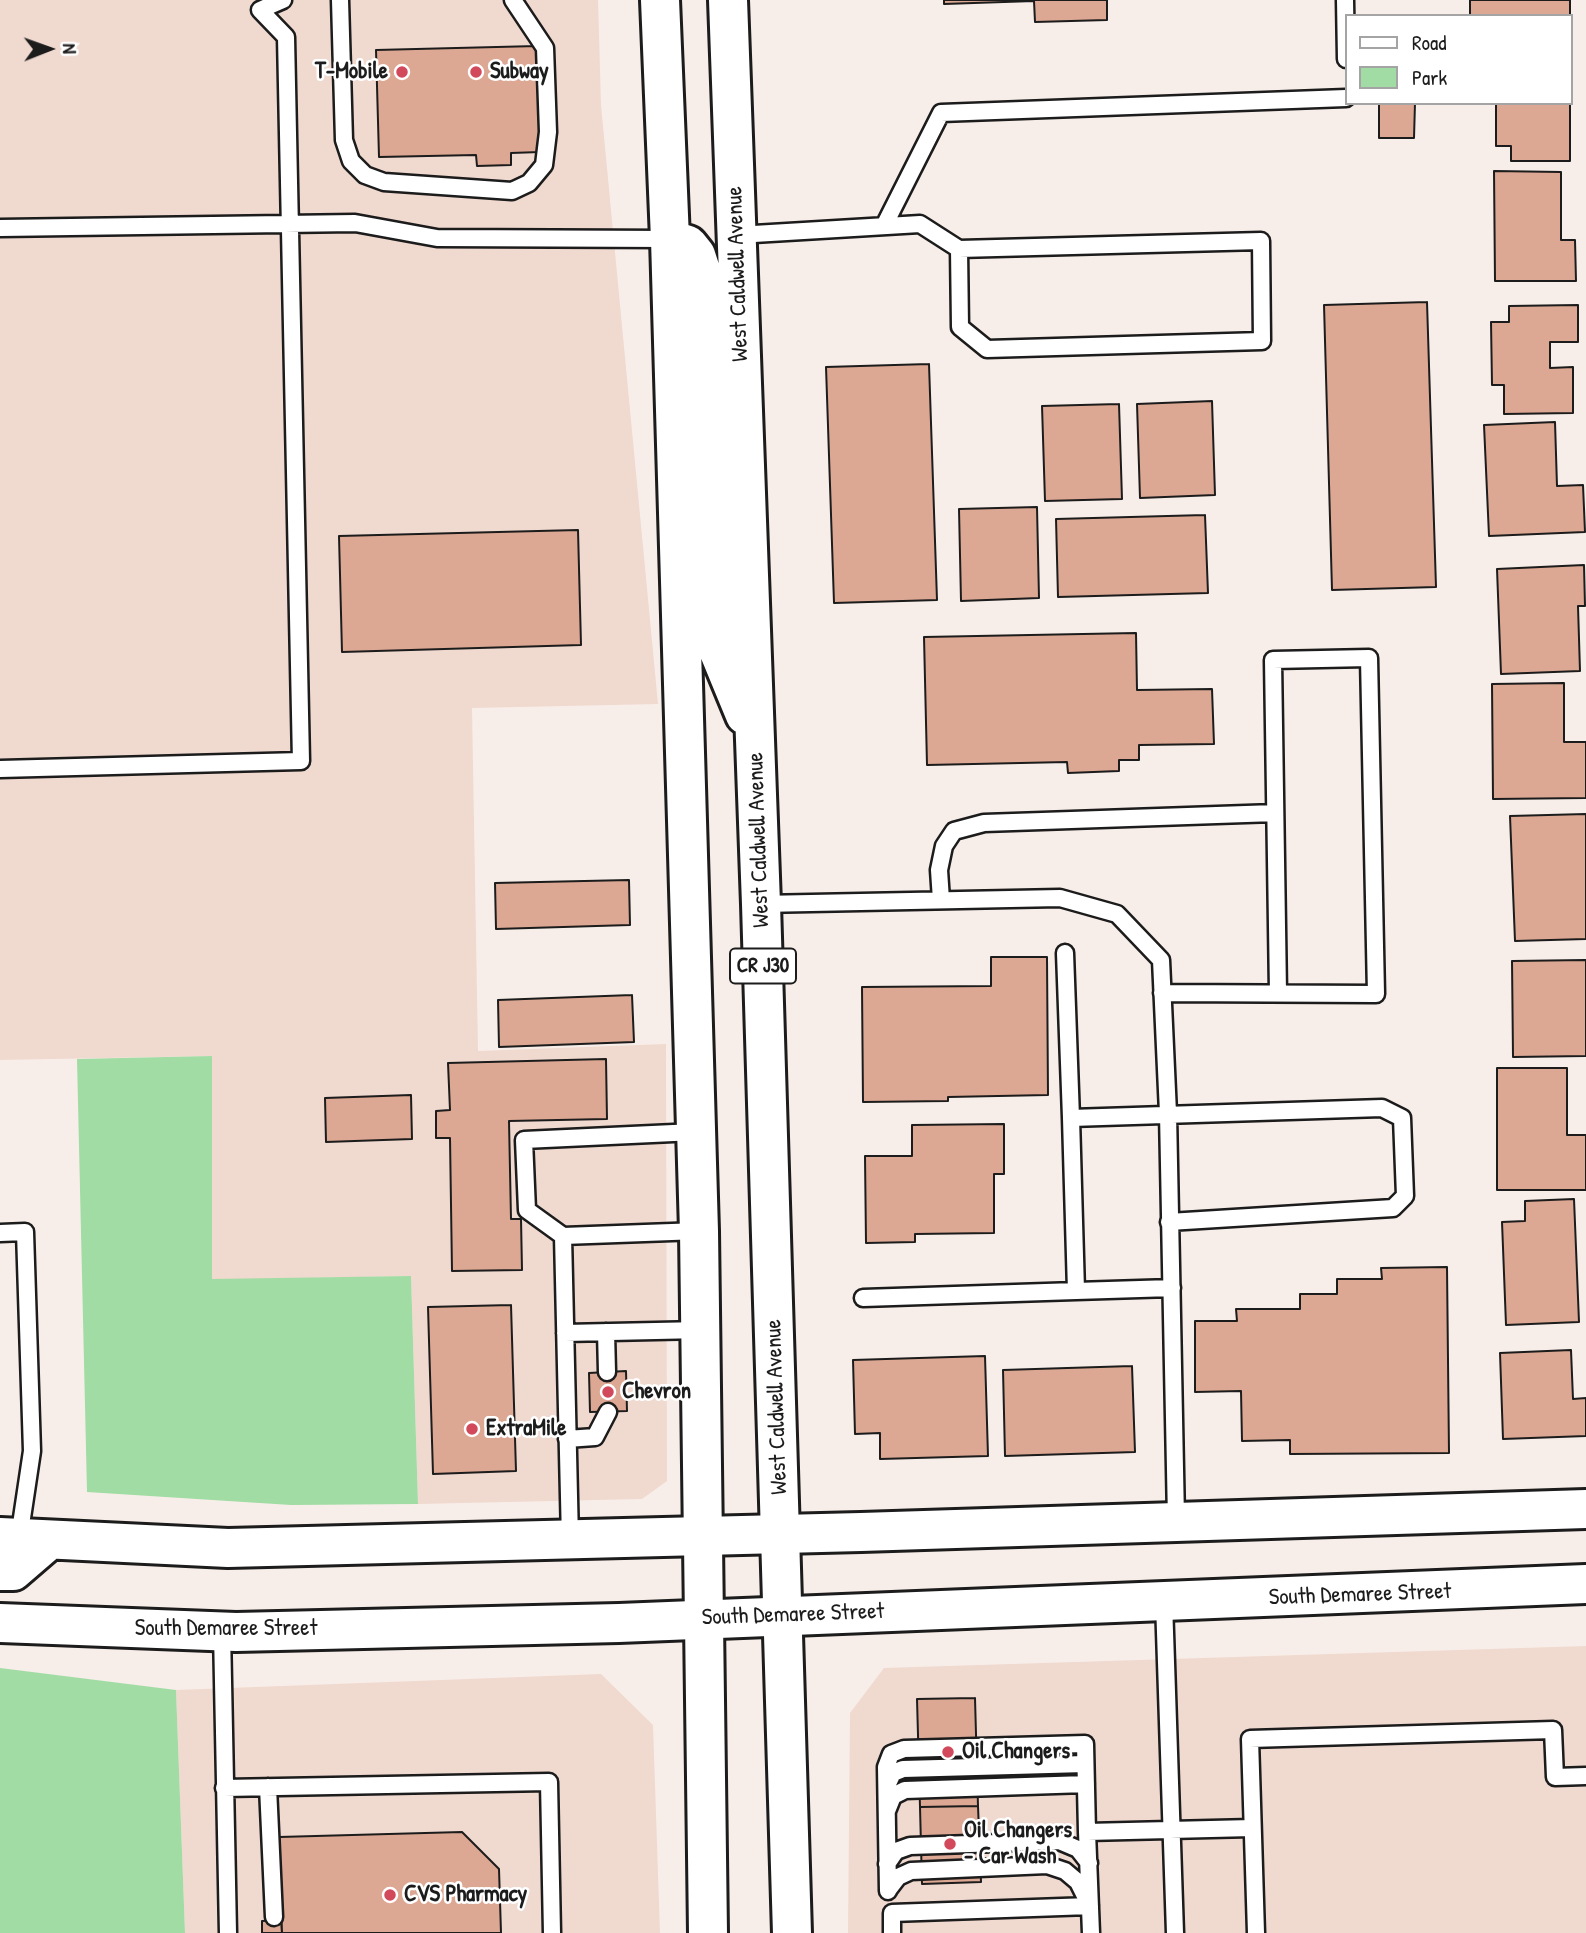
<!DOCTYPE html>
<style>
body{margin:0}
#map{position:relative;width:1586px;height:1933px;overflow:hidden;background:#f8eee9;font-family:"Patrick Hand",sans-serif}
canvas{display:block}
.legend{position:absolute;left:1345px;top:14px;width:228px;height:91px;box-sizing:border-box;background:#fff;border:2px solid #a4a4a4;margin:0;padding:9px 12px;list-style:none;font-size:21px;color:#1c1c1c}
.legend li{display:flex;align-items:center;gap:14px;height:35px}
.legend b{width:35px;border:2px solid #a4a4a4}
.north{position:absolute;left:14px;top:14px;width:70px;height:70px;-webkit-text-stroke:5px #fff;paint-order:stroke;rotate:89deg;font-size:19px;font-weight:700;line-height:28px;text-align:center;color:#1c1c1c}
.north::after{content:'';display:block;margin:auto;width:24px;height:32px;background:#1c1c1c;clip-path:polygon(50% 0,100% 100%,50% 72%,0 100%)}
</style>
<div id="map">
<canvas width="1586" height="1933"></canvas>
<ul class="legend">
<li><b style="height:9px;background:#fff"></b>Road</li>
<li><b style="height:19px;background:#a0dca3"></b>Park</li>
</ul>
<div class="north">N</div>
</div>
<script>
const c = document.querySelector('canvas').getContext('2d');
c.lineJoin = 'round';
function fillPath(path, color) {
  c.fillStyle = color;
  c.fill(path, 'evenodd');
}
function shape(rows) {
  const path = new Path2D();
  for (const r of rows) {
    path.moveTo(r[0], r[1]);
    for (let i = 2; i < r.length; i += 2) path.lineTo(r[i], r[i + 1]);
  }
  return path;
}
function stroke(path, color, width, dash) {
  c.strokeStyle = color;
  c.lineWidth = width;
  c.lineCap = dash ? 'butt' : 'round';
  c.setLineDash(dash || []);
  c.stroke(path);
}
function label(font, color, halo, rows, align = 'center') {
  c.font = font + ' "Patrick Hand",sans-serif';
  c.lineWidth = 5;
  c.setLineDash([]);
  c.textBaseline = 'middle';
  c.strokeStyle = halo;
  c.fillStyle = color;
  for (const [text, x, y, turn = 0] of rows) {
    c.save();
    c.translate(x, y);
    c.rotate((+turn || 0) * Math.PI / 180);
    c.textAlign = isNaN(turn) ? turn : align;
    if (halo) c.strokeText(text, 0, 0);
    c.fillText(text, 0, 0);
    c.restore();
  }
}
fillPath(shape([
 [0,0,598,0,601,105,658,704,472,708,478,1051,666,1044,667,1481,642,1499,418,1504,411,1276,212,1280,211,1056,0,1060],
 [1586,1646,1586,1933,848,1933,850,1713,884,1668],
 [601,1674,653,1725,660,1933,185,1933,176,1690]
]), '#f0d9cf');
fillPath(shape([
 [212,1056,212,1279,411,1276,418,1504,291,1505,87,1492,77,1059],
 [0,1668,176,1690,185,1933,0,1933]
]), '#a0dca3');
const building = shape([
 [944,0,1107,0,1107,20,1035,22,1034,1,944,4,944,0],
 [1470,0,1570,0,1570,16,1470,16,1470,0],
 [537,46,540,152,511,153,511,165,477,166,476,155,379,157,376,50,537,46],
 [1379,103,1415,103,1414,138,1379,138,1379,103],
 [1496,103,1570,103,1570,161,1511,161,1511,146,1496,146,1496,103],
 [1494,171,1561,172,1561,240,1575,240,1576,281,1495,281,1494,171],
 [1427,302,1436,587,1332,590,1324,305,1427,302],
 [1578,305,1578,342,1550,342,1550,368,1573,367,1573,413,1504,414,1504,385,1492,385,1491,322,1509,322,1509,306,1578,305],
 [929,364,937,600,834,603,826,367,929,364],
 [1212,401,1215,495,1140,498,1137,404,1212,401],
 [1119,404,1122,499,1045,501,1042,406,1119,404],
 [1555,422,1557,486,1583,485,1585,532,1489,536,1484,425,1555,422],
 [1037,507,1039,598,961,601,959,509,1037,507],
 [1205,515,1208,593,1058,597,1056,519,1205,515],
 [578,530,581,645,342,652,339,536,578,530],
 [1584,565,1585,606,1578,606,1580,671,1501,674,1497,569,1584,565],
 [1136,633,1137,690,1212,689,1214,744,1139,745,1139,760,1119,760,1119,771,1068,773,1067,762,927,765,924,637,1136,633],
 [1564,683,1564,742,1586,742,1586,798,1493,799,1492,684,1564,683],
 [1586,814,1586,939,1515,941,1510,816,1586,814],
 [629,880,630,925,496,929,495,883,629,880],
 [991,957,1047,957,1048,1095,948,1097,948,1101,863,1102,862,987,991,986,991,957],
 [1586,960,1586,1056,1513,1057,1512,961,1586,960],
 [632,995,634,1042,499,1047,498,1000,632,995],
 [606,1059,607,1119,509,1121,511,1219,521,1219,522,1270,452,1271,450,1138,436,1138,436,1111,450,1110,448,1063,606,1059],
 [1497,1068,1567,1068,1567,1135,1586,1135,1586,1190,1497,1190,1497,1068],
 [411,1095,412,1139,326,1142,325,1098,411,1095],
 [1004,1124,1004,1174,994,1174,994,1233,915,1234,915,1242,866,1243,865,1156,912,1156,912,1125,1004,1124],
 [1574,1199,1579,1322,1506,1325,1502,1222,1525,1221,1525,1201,1574,1199],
 [1447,1267,1449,1453,1290,1454,1290,1440,1242,1441,1241,1391,1195,1392,1195,1321,1237,1321,1236,1309,1300,1309,1300,1294,1337,1294,1337,1279,1382,1279,1381,1268,1447,1267],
 [511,1305,516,1471,433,1474,428,1307,511,1305],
 [1571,1350,1573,1399,1586,1398,1586,1436,1503,1439,1500,1353,1571,1350],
 [985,1356,988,1456,880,1459,880,1433,855,1434,853,1360,985,1356],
 [1132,1366,1135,1452,1005,1456,1003,1370,1132,1366],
 [626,1371,627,1411,590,1412,589,1373,626,1371],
 [975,1698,978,1806,920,1807,917,1699,975,1698],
 [978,1806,981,1882,922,1884,920,1807,978,1806],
 [462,1832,499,1869,501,1933,282,1933,279,1837,462,1832],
 [281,1920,282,1933,262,1933,262,1921,281,1920]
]);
fillPath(building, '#dda893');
stroke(building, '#1c1c1c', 2);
const lane = shape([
 [340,0,344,140,351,161,365,175,384,182,512,191,529,183,544,165,548,132,545,48,513,0],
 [1345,0,1346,59],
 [884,226,941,113,1346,98],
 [0,228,355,223,437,238,670,239],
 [737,235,920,224,959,249,1261,241,1262,341,987,349,960,327,959,249],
 [0,769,301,761,286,37,260,10,283,0],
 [941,900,939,870,944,846,954,831,984,823,1275,813],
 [761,904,1060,898,1117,914,1161,960,1168,1113,1176,1520],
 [1065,953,1071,1118],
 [1162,993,1376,994,1369,658,1273,660,1278,993],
 [0,1233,25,1232,32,1451,19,1538],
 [563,1236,527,1210,524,1140,695,1132],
 [1076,1291,1172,1288],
 [863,1298,1076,1291,1071,1118,1382,1108,1402,1118,1405,1196,1393,1208,1169,1222],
 [606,1332,607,1372],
 [565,1333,701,1330],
 [567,1439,595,1437,608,1412],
 [570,1540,563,1236,699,1231],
 [1164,1602,1175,1933],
 [222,1631,228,1933],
 [887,1786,893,1773,903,1769,1085,1764],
 [268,1787,274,1917],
 [224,1788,549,1782,552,1933],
 [887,1811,893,1796,905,1790,1086,1784],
 [887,1864,896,1851,910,1846,1059,1841,1078,1849,1089,1863],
 [888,1890,898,1877,911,1871,1047,1865,1065,1871,1078,1882,1090,1906,892,1913,892,1933],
 [888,1891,886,1767,891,1754,904,1749,1085,1744,1087,1832],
 [1091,1933,1087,1832,1252,1828],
 [1256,1933,1250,1739,1553,1730,1555,1777,1586,1776]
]);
const secondary = shape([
 [0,1537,228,1548,861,1532,1586,1509],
 [0,1571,13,1571,49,1540],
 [0,1623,236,1632,619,1623,1586,1584]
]);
const primary = shape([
 [660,0,670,239,699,1231,708,1933],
 [728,0,761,904,792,1933],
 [670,239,688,245,696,255,706,286,719,652,745,715]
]);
stroke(lane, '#1c1c1c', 21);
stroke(secondary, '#1c1c1c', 44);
stroke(primary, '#1c1c1c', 44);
stroke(lane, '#fff', 16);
stroke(secondary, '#fff', 38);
stroke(primary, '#fff', 38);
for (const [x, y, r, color] of [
 [402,72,7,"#d1495b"],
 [476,72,7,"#d1495b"],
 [608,1392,7,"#d1495b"],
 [472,1429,7,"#d1495b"],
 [948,1752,7,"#d1495b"],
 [950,1844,7,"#d1495b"],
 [390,1895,7,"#d1495b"]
]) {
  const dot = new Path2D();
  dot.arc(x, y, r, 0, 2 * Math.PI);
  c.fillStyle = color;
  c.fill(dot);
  stroke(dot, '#fff', 2.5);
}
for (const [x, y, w] of [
 [763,966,66]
]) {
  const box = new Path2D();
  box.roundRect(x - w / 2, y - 17.5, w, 35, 5);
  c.fillStyle = '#fff';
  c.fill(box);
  stroke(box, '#1c1c1c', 2);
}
label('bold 21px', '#1c1c1c', null, [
 ["CR J30",763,966]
]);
label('bold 23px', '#1c1c1c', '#fff', [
 ["T-Mobile",388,72,"right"],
 ["Subway",490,72],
 ["Chevron",622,1392],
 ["ExtraMile",486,1429],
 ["Oil Changers",962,1752],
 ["Oil Changers",964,1831],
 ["- Car Wash",964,1857],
 ["CVS Pharmacy",404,1895]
], 'left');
label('23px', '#1c1c1c', '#fff', [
 ["West Caldwell Avenue",738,274,-92],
 ["West Caldwell Avenue",759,840,-92],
 ["West Caldwell Avenue",777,1407,-92],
 ["South Demaree Street",1360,1595,-2],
 ["South Demaree Street",793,1615,-2],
 ["South Demaree Street",226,1629]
]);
</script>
